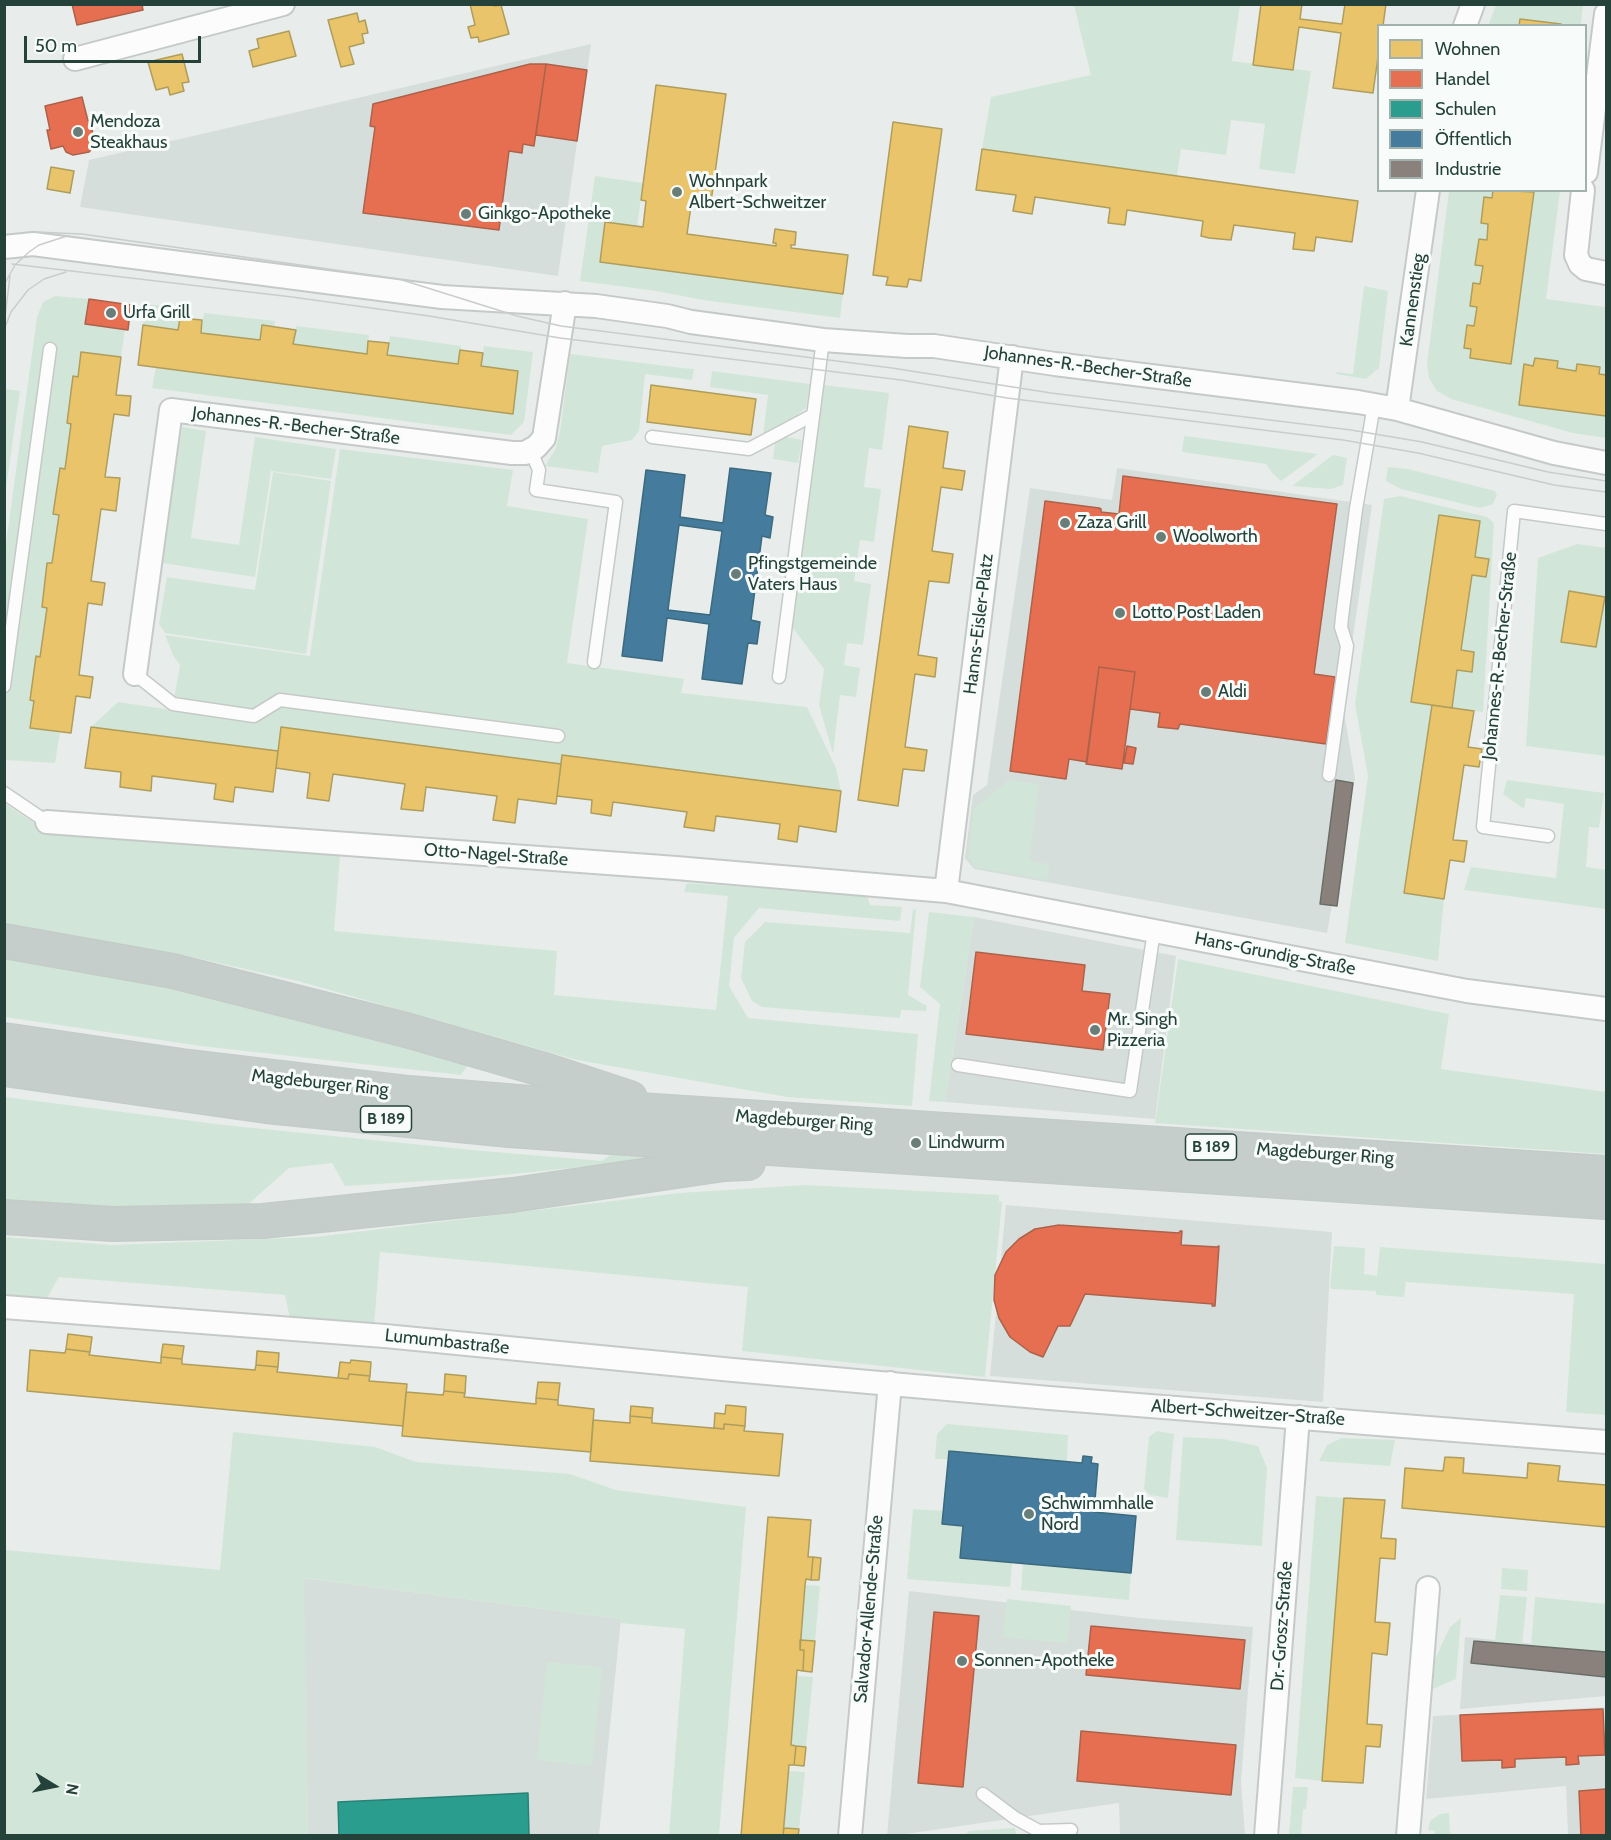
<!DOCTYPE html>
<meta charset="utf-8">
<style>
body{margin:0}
#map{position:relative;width:1611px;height:1840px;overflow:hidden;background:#e8edeb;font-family:Cabin,sans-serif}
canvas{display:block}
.frame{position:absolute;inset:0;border:6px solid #24423a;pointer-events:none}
.legend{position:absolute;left:1377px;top:24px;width:210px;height:168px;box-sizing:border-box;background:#f7fbf9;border:2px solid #a3b1ad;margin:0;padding:8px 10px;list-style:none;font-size:18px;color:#24423a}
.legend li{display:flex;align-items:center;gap:12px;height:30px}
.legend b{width:30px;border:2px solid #a3b1ad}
.north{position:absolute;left:24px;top:1756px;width:60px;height:60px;-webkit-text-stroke:4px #f7fbf9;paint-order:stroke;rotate:100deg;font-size:16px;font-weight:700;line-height:24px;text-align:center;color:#24423a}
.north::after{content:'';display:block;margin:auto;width:21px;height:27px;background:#24423a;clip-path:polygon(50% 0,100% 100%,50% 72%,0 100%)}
.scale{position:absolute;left:24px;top:36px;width:177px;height:27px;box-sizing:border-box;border:3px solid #24423a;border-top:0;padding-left:8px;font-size:18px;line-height:21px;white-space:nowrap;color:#24423a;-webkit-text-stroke:4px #f7fbf9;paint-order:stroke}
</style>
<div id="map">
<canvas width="1611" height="1840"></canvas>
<div class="frame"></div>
<ul class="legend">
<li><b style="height:16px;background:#e9c46a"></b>Wohnen</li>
<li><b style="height:16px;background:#e76f51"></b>Handel</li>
<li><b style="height:16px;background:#2a9d8f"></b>Schulen</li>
<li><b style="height:16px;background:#457b9d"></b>Öffentlich</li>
<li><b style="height:16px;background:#8a817c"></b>Industrie</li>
</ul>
<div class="north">N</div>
<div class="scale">50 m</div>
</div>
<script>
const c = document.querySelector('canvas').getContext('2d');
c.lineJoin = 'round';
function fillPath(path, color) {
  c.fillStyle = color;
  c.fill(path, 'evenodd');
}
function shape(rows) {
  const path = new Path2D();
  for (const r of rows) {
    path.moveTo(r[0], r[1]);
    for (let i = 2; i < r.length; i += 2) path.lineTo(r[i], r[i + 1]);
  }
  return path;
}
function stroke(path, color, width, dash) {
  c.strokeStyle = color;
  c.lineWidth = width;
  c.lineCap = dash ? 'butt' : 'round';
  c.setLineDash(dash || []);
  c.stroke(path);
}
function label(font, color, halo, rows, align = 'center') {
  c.font = font + ' Cabin,sans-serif';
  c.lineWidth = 6;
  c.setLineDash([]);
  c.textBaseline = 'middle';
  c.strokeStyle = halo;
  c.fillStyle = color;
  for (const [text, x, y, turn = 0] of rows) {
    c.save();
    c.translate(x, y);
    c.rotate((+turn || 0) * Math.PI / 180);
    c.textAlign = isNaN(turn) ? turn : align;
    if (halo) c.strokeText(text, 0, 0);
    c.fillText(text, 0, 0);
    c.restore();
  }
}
fillPath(shape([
 [591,44,558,276,80,207,89,160],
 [1117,468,1372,505,1343,706,1355,778,1327,933,974,869,965,858,973,795,987,785,1030,488,1112,500],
 [974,917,1176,956,1155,1119,945,1102],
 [1006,1205,1332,1232,1323,1402,990,1376],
 [303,1578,621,1619,599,1835,308,1835],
 [909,1591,1140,1618,1253,1627,1241,1782,1245,1835,1120,1835,1119,1803,899,1835,887,1836],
 [1465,1637,1606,1651,1606,1696,1460,1709],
 [1606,1707,1606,1835,1568,1835,1566,1786,1426,1799,1433,1716]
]), '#d6dedb');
fillPath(shape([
 [1583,4,1581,25,1560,25,1521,19,1519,25,1488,26,1496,5],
 [1074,5,1240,5,1232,61,1311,71,1295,174,1259,169,1265,124,1231,120,1226,155,1181,149,1177,176,982,149,991,97,1091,75],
 [595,176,643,183,637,227,605,223,600,262,843,294,840,318,703,300,656,291,580,281],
 [1538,190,1560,191,1546,299,1606,307,1606,375,1599,374,1600,367,1577,364,1576,371,1557,368,1558,361,1535,358,1533,366,1525,364,1520,405,1606,416,1606,438,1573,433,1451,399,1437,391,1429,378,1427,364,1449,191,1493,191,1492,198,1484,197,1481,223,1488,224,1487,240,1479,239,1475,264,1483,266,1480,284,1473,283,1470,306,1477,307,1474,326,1467,325,1464,348,1471,349,1470,358,1510,364,1534,192],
 [1364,286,1388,291,1379,368,1366,379,1336,374,1337,372,1353,374],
 [55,296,89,299,86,324,125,329,121,357,81,352,78,377,73,377,67,423,71,424,65,469,60,468,54,514,59,515,52,563,47,563,42,607,47,608,40,657,36,657,30,700,34,701,30,728,60,732,55,763,5,760,5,551,37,317,43,302],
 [146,304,180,308,178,330,143,325],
 [204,313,275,321,274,327,260,340,201,333],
 [296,326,369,335,367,354,293,344],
 [390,336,461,346,458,364,387,355],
 [484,346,533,352,524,422,511,435,152,388,156,367,512,414,518,372,481,366],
 [570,354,682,368,694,369,692,380,645,374,639,431,632,440,602,446,598,473,545,466,555,450,560,432],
 [712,371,810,384,806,408,791,420,763,436,768,395,710,387],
 [824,385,889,393,882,450,869,448,864,487,881,489,874,542,860,540,854,581,871,584,863,645,847,643,844,665,860,668,856,697,840,695,833,754,819,705,824,669,792,627],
 [5,389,20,391,5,495,4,389],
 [182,427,206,431,191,538,239,545,255,437,336,449,331,479,271,471,255,577,162,563],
 [776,435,802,440,798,463,773,459],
 [1184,436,1185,436,1318,454,1281,481,1273,474,1266,464,1182,452],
 [340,449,513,470,507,506,588,519,567,663,684,679,681,693,807,707,836,768,841,791,562,755,561,764,282,727,278,751,91,727,118,702,172,710,180,665,173,655,165,635,310,656],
 [1333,455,1347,458,1343,485,1331,489,1292,486],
 [1388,467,1408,469,1495,491,1497,495,1493,504,1480,508,1401,489,1386,481],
 [273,472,331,481,306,654,165,633,159,624,167,577,255,590],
 [1400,496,1487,517,1494,523,1483,712,1452,708,1457,670,1472,672,1474,652,1461,650,1472,575,1486,577,1489,560,1475,557,1480,521,1439,515,1432,705,1404,892,1444,899,1438,961,1345,943,1368,776,1355,704,1384,499],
 [1577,544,1606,548,1606,756,1526,746,1538,558],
 [1009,780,1039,784,1029,861,1049,864,1047,880,975,867,968,857,974,809],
 [1507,780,1604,793,1599,828,1589,827,1586,867,1606,870,1606,909,1464,890,1471,867,1556,878,1564,804,1526,798,1524,809,1503,794],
 [4,803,45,830,340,856,334,931,557,951,554,995,716,1010,728,896,684,892,687,883,867,895,870,905,902,907,900,921,759,908,734,938,729,986,748,1018,918,1034,912,1106,787,1097,577,1060,298,981,183,955,5,924],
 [913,909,916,910,908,995,927,1006,926,1011,901,1010,900,1018,762,1007,752,1001,741,978,745,942,765,922,910,933],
 [929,912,974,917,945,1102,929,1101,940,1004,920,987],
 [4,953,168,983,469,1063,461,1075,201,1046,5,1017],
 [1178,959,1449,1014,1441,1069,1606,1092,1606,1154,1155,1123],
 [5,1097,224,1125,472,1150,602,1161,610,1155,659,1159,474,1178,345,1186,332,1163,289,1168,244,1208,96,1209,5,1201],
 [806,1185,999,1195,999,1201,1002,1202,985,1377,742,1351,748,1287,380,1252,374,1326,290,1319,285,1295,59,1277,46,1300,5,1296,4,1237,112,1245,315,1237,679,1193],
 [1334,1246,1365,1248,1364,1274,1377,1276,1380,1247,1606,1264,1606,1415,1566,1412,1574,1294,1406,1282,1404,1297,1376,1295,1376,1291,1332,1289,1330,1287],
 [947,1424,1068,1435,1067,1462,949,1451,948,1459,935,1459,937,1434],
 [1157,1431,1174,1434,1168,1498,1150,1495,1144,1489,1149,1437],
 [233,1432,375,1447,416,1462,570,1474,616,1490,746,1507,719,1835,669,1835,685,1629,620,1623,620,1619,304,1578,308,1835,5,1835,5,1550,220,1570],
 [1183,1437,1223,1439,1258,1446,1267,1468,1262,1546,1176,1540],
 [1342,1438,1395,1440,1390,1466,1319,1461,1327,1445],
 [1316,1496,1344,1498,1322,1781,1295,1778],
 [913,1509,944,1511,943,1524,963,1526,961,1558,1012,1563,1010,1587,907,1579],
 [1023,1564,1131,1573,1129,1600,1021,1590],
 [1502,1568,1528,1570,1527,1591,1501,1589],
 [805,1585,820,1586,815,1641,800,1640],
 [1500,1595,1527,1597,1522,1645,1495,1642],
 [1535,1597,1606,1604,1606,1652,1531,1645],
 [1007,1599,1071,1606,1067,1643,1003,1637],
 [1461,1618,1456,1679,1433,1689,1435,1659,1450,1627],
 [547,1662,602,1667,592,1766,537,1760],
 [797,1676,813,1677,806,1747,791,1745],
 [789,1771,805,1772,799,1829,784,1828],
 [1293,1787,1308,1787,1306,1809,1303,1809,1301,1835,1289,1835],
 [1449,1813,1450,1835,1434,1835,1435,1831,1428,1830,1430,1821,1440,1814],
 [1015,1828,1016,1835,965,1835,969,1831]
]), '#d1e6d8');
const homes = shape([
 [470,4,493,4,494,6,501,5,509,34,479,42,478,37,471,38,468,27,475,25,470,4],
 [1261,4,1302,4,1300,19,1342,24,1345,4,1386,4,1383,26,1378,26,1378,57,1373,93,1333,88,1341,33,1299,27,1293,70,1253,65,1261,4],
 [357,13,359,22,365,20,368,33,362,34,364,43,349,47,354,64,341,67,328,20,357,13],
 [1520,19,1561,24,1560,26,1519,26,1520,19],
 [289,31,296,56,253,67,249,51,259,48,257,39,289,31],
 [182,54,189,82,182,83,184,91,170,95,168,87,156,90,148,62,182,54],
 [656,85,726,94,710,209,691,206,687,234,776,246,776,243,773,243,775,229,796,232,795,245,791,245,791,248,848,255,843,294,600,262,605,222,643,227,646,201,641,200,656,85],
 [893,122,942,129,921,281,909,279,907,287,886,285,888,277,873,275,893,122],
 [982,149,1358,201,1352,242,1316,237,1314,251,1293,249,1295,233,1234,225,1231,240,1209,238,1201,236,1203,221,1127,210,1125,225,1117,224,1108,223,1110,208,1035,197,1032,214,1013,211,1016,195,976,190,982,149],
 [51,167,74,171,70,193,47,189,51,167],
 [1493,190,1534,192,1511,364,1470,358,1471,349,1464,348,1467,325,1474,326,1477,307,1470,306,1473,283,1480,284,1483,266,1475,265,1479,239,1487,240,1488,224,1481,223,1484,197,1492,198,1493,190],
 [180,318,202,320,201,333,260,340,262,325,296,330,293,344,367,354,368,341,389,343,387,355,458,364,460,350,483,353,481,366,518,371,513,414,138,365,143,325,178,330,180,318],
 [81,352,121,357,116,395,131,396,129,416,114,414,105,477,120,478,116,511,101,509,91,581,105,583,102,605,88,603,79,675,93,677,90,698,76,696,71,733,30,728,34,701,30,700,36,656,40,657,47,608,42,607,47,563,52,563,59,515,53,514,60,468,65,469,71,424,67,423,73,376,78,377,81,352],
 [1535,358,1558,361,1557,368,1576,371,1577,364,1600,367,1599,374,1606,375,1606,416,1519,405,1524,364,1533,366,1535,358],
 [651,385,756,399,751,435,647,422,651,385],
 [909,426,948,432,943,468,965,471,962,490,941,487,932,551,953,554,949,583,929,581,918,655,937,658,935,677,915,674,905,747,927,750,924,771,903,769,898,806,858,800,909,426],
 [1439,515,1480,521,1475,557,1489,559,1486,577,1472,575,1461,650,1474,652,1472,672,1457,670,1452,708,1411,702,1439,515],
 [1569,591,1605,597,1596,647,1561,642,1569,591],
 [1432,705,1474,711,1468,747,1482,749,1479,767,1464,765,1453,840,1467,841,1464,862,1450,860,1444,899,1404,893,1432,705],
 [91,727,278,751,273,792,235,787,233,802,214,799,216,784,152,776,151,791,120,787,121,772,85,768,91,727],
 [281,727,561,764,556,804,518,799,515,823,493,820,497,796,426,787,423,811,401,809,405,784,333,774,329,801,307,798,310,773,276,768,281,727],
 [562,755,841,791,836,832,799,826,797,842,778,839,780,824,716,816,714,831,684,827,687,812,613,802,611,816,591,813,592,800,557,796,562,755],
 [68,1334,92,1337,90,1352,66,1349,68,1334],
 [163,1344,184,1346,182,1359,161,1357,163,1344],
 [66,1349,90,1352,89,1355,161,1363,161,1357,182,1359,182,1364,255,1370,256,1365,278,1367,277,1372,338,1378,348,1379,349,1374,370,1376,369,1381,407,1384,403,1426,27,1391,30,1350,65,1353,66,1349],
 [257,1351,279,1353,278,1367,256,1365,257,1351],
 [351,1360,371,1362,370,1376,349,1374,348,1379,338,1378,340,1362,350,1363,351,1360],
 [445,1374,466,1376,465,1393,444,1391,445,1374],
 [538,1382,560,1383,558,1400,536,1398,538,1382],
 [444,1391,465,1393,464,1397,536,1404,536,1398,558,1400,558,1405,594,1409,591,1452,402,1436,406,1392,443,1395,444,1391],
 [726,1405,746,1407,745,1426,724,1424,724,1429,714,1428,715,1413,725,1414,726,1405],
 [631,1406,653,1408,652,1418,630,1416,631,1406],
 [630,1416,652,1418,652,1423,724,1429,724,1424,745,1426,744,1431,783,1434,779,1476,590,1461,593,1420,630,1423,630,1416],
 [1445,1457,1464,1458,1463,1473,1527,1478,1528,1463,1560,1466,1558,1481,1606,1485,1606,1527,1402,1508,1405,1468,1443,1471,1445,1457],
 [1344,1498,1385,1500,1381,1538,1396,1539,1395,1559,1380,1558,1375,1622,1390,1623,1387,1655,1372,1653,1367,1724,1382,1725,1380,1747,1366,1746,1363,1783,1322,1781,1344,1498],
 [768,1517,811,1520,808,1557,813,1557,811,1580,806,1579,805,1585,800,1650,804,1650,803,1671,797,1670,791,1745,796,1746,794,1765,789,1765,783,1836,741,1836,768,1517],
 [813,1557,821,1558,819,1580,811,1580,813,1557],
 [800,1640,815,1641,812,1672,803,1671,804,1650,800,1650,800,1640],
 [796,1746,806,1747,804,1766,794,1765,796,1746],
 [784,1828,799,1829,798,1836,783,1836,784,1828]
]);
fillPath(homes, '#e9c46a');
stroke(homes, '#ae9d5c', 1.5);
const shops = shape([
 [72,4,142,4,143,10,77,25,72,4],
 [530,64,546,64,534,146,523,144,522,153,509,151,499,230,363,213,375,127,370,126,373,104,530,64],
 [546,64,587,70,577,141,536,135,546,64],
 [82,97,88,121,90,120,95,143,93,148,89,152,73,155,66,152,63,146,51,149,47,130,50,130,45,106,82,97],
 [89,299,131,305,128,330,85,324,89,299],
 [1123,476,1337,504,1314,674,1335,677,1326,744,1180,724,1178,729,1158,727,1160,713,1130,709,1135,672,1099,667,1087,762,1069,759,1066,779,1010,771,1045,501,1099,508,1101,509,1101,512,1119,514,1123,476],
 [1099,667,1135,672,1122,769,1086,764,1099,667],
 [1127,746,1136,748,1133,764,1124,763,1127,746],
 [976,952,1085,965,1082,991,1110,994,1103,1050,966,1034,976,952],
 [1059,1225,1179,1233,1180,1231,1182,1231,1181,1245,1217,1247,1219,1246,1215,1306,1212,1306,1213,1304,1085,1294,1070,1326,1058,1326,1043,1357,1030,1352,1010,1337,999,1318,994,1300,995,1275,1006,1252,1019,1239,1035,1229,1059,1225],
 [934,1612,979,1616,963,1787,918,1783,934,1612],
 [1091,1626,1245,1640,1240,1689,1086,1675,1091,1626],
 [1603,1709,1605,1755,1578,1756,1579,1764,1566,1765,1566,1757,1515,1759,1515,1767,1502,1768,1502,1760,1462,1761,1460,1715,1603,1709],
 [1081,1731,1236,1745,1231,1795,1077,1781,1081,1731],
 [1606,1789,1606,1836,1581,1836,1579,1791,1606,1789]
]);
fillPath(shops, '#e76f51');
stroke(shops, '#ac624a', 1.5);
const schools = shape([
 [528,1793,529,1835,339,1836,338,1802,528,1793]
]);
fillPath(schools, '#2a9d8f');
stroke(schools, '#288276', 1.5);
const public = shape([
 [730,468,771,473,765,515,773,517,770,538,762,536,751,620,760,622,757,644,748,643,742,684,702,679,709,624,667,618,662,661,622,656,646,470,685,475,680,517,723,523,730,468],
 [679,525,722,531,710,615,668,610,679,525],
 [949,1451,1082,1463,1083,1456,1092,1457,1091,1463,1098,1464,1094,1512,1136,1516,1131,1573,960,1558,963,1526,942,1524,949,1451]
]);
fillPath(public, '#457b9d');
stroke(public, '#3b6a7f', 1.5);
const industry = shape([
 [1336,780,1353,783,1337,906,1320,904,1336,780],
 [1474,1641,1606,1652,1606,1677,1471,1663,1474,1641]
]);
fillPath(industry, '#8a817c');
stroke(industry, '#6b6e68', 1.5);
const service = shape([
 [652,437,749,449,813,415],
 [531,451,539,470,536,490,616,502,594,662],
 [135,674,173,704,254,716,280,700,558,736],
 [779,677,823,340],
 [4,686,50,349],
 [1329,775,1347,646,1341,627,1342,617,1356,509,1374,405],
 [4,793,47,822],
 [1548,836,1483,827,1514,511,1606,524],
 [958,1065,1130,1091,1154,931],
 [983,1794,1015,1818,1039,1831,1071,1830]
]);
const minor = shape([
 [1465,26,1473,4],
 [75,59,283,4],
 [1586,172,1606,14],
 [1583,190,1576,255,1580,264,1586,269,1606,273],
 [4,247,33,244,442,297,596,306,667,316,691,322,823,340,907,346,934,346,1055,364,1358,402,1397,409,1554,453,1606,463],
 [1397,409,1428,190],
 [135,674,171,410,512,453,525,453,536,447,544,438,565,303],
 [47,822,676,868,946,891,1467,991,1606,1009],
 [946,891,1012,357],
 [4,1307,385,1336,733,1370,1049,1398,1606,1442],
 [850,1836,890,1383],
 [1266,1836,1298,1417],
 [1408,1836,1428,1588]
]);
const trunk = shape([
 [4,941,173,971,406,1030,548,1071,630,1098],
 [4,1040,182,1066,409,1093,531,1103,1606,1173],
 [4,1069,266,1106,509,1130,769,1148,1606,1202],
 [4,1217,113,1224,263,1221,513,1195,724,1164,748,1163]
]);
stroke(service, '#c5cac8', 15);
stroke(minor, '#c5cac8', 26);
stroke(trunk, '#c3ccc9', 36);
stroke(service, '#fcfcfc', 12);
stroke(minor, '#fcfcfc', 22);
stroke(trunk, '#c6cecc', 33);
stroke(shape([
 [36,232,82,234,399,279,517,316,561,326,892,368,1051,393,1351,430,1422,442,1548,472,1606,481],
 [12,264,292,297,429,316,560,338,901,380,1007,398,1343,440,1418,453,1554,485,1606,492],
 [4,285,15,265,29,252,39,245,67,236],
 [5,317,10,276],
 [4,330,11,312,28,290,44,279,66,272]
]), '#c9cdcc', 1.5);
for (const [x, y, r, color] of [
 [78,132,6,"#697e78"],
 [677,192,6,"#697e78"],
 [466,214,6,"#697e78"],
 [111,313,6,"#697e78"],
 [1065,523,6,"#697e78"],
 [1161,537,6,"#697e78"],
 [736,574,6,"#697e78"],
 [1120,613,6,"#697e78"],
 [1206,692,6,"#697e78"],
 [1095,1030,6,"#697e78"],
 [916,1143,6,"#697e78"],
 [1029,1514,6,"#697e78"],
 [962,1661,6,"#697e78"]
]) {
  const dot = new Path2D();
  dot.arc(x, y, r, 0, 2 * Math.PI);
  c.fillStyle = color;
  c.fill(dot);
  stroke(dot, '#f7fbf9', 2);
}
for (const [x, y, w] of [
 [386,1119,51],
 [1211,1147,51]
]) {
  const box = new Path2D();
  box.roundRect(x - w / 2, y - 13, w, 26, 4.5);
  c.fillStyle = '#f7fbf9';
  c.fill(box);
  stroke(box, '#24423a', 1.5);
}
label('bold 16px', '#24423a', null, [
 ["B 189",386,1119],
 ["B 189",1211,1147]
]);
label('18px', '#24423a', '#f7fbf9', [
 ["Mendoza",90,122],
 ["Steakhaus",90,143],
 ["Wohnpark",689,182],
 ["Albert-Schweitzer",689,203],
 ["Ginkgo-Apotheke",478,214],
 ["Urfa Grill",123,313],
 ["Zaza Grill",1077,523],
 ["Woolworth",1173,537],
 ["Pfingstgemeinde",748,564],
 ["Vaters Haus",748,585],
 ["Lotto Post Laden",1132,613],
 ["Aldi",1218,692],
 ["Mr. Singh",1107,1020],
 ["Pizzeria",1107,1041],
 ["Lindwurm",928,1143],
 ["Schwimmhalle",1041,1504],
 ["Nord",1041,1525],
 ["Sonnen-Apotheke",974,1661]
], 'left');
label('18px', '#24423a', '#f7fbf9', [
 ["Kannenstieg",1413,300,-82],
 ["Johannes-R.-Becher-Straße",1088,367,8],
 ["Johannes-R.-Becher-Straße",296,426,7],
 ["Hanns-Eisler-Platz",979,624,-83],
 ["Johannes-R.-Becher-Straße",1500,656,-84],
 ["Otto-Nagel-Straße",496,855,4],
 ["Hans-Grundig-Straße",1275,954,11],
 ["Magdeburger Ring",320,1083,6],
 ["Magdeburger Ring",804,1121,4],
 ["Magdeburger Ring",1325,1154,4],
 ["Lumumbastraße",447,1342,6],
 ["Albert-Schweitzer-Straße",1248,1413,4],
 ["Salvador-Allende-Straße",869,1609,-85],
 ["Dr.-Grosz-Straße",1282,1626,-86]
]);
</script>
